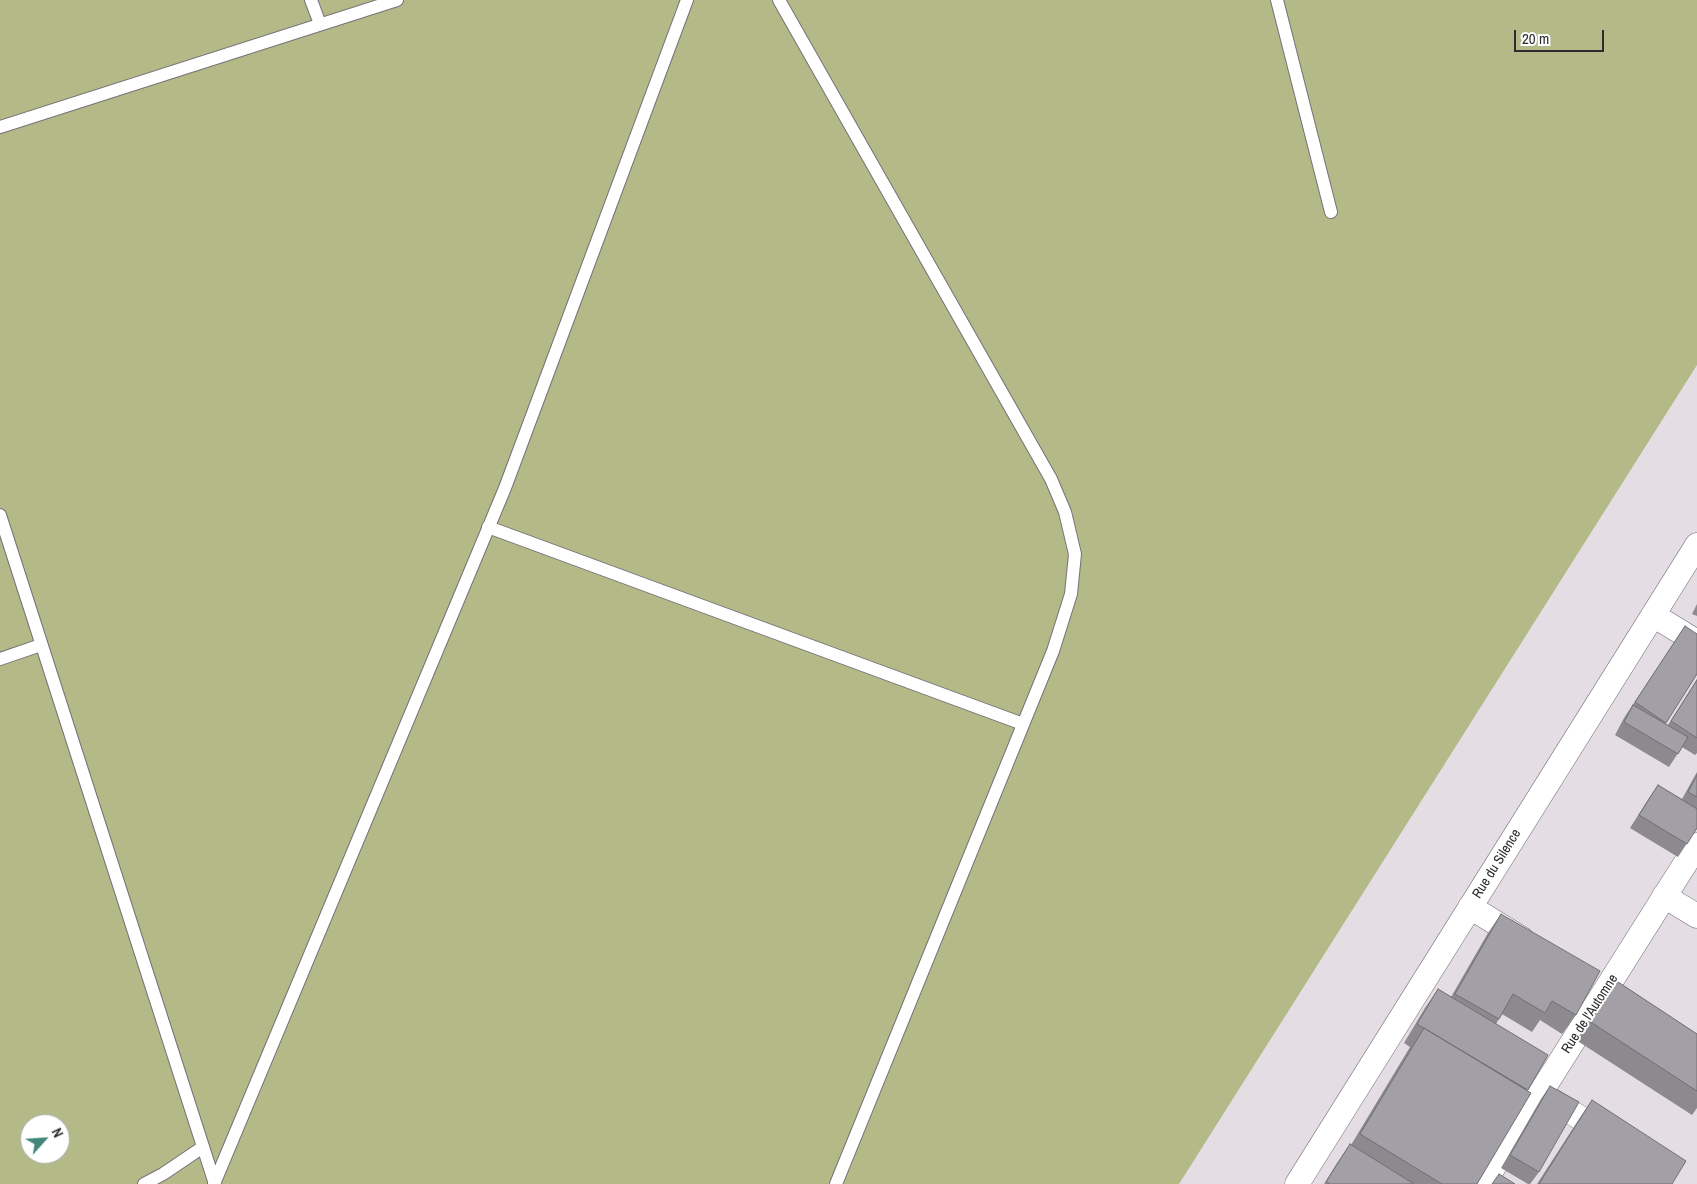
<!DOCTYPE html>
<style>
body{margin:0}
#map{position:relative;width:1697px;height:1184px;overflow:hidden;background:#e4dde3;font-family:"Archivo Narrow",sans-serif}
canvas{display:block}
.north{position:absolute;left:20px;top:1114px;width:50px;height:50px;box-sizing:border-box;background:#fff;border:1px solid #abaaab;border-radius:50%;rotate:64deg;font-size:14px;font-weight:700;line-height:20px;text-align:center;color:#2e2b2e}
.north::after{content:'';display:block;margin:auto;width:18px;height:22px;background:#43877c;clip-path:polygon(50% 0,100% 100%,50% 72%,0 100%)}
.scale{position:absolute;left:1514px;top:30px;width:90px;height:22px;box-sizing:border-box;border:2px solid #2e2b2e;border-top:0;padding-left:6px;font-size:15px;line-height:18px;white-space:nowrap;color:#2e2b2e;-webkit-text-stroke:4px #fff;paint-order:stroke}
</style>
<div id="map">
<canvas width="1697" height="1184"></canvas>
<div class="north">N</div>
<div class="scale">20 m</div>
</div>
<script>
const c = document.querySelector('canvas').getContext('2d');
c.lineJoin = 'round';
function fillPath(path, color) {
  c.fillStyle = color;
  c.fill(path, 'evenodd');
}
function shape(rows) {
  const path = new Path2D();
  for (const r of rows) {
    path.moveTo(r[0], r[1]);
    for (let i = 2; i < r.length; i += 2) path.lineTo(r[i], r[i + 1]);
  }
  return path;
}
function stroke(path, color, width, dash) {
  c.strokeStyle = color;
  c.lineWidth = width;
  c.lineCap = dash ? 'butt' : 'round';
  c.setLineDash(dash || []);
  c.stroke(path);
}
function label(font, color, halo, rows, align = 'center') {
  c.font = font + ' "Archivo Narrow",sans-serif';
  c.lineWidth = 4;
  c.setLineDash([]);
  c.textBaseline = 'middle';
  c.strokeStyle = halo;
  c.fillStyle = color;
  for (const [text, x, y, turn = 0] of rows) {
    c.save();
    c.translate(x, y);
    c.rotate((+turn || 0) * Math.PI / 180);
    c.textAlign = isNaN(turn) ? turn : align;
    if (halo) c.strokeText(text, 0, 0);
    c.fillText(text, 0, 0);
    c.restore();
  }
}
fillPath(shape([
 [0,0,1697,0,1697,365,1179,1184,0,1184],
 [30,1124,60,1124,60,1154,30,1154]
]), '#b3ba88');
const lane = shape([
 [311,0,320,24],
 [779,0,1051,479,1065,512,1075,554,1071,594,1053,651,836,1184],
 [1277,0,1331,212],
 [0,127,397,0],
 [0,515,215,1184],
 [488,527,1023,724],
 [0,659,41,645],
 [144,1184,163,1174,203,1147],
 [214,1184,505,488,687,0]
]);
const street = shape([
 [1653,615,1697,642],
 [1664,896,1697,916],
 [1470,907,1522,939],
 [1545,1096,1606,1134],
 [1297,1184,1697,545],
 [1483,1184,1697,845]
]);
stroke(lane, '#777177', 14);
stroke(street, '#777177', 25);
stroke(lane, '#fff', 12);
stroke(street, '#fff', 24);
fillPath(shape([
 [1697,604,1697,616,1692,614],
 [1685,626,1697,674,1665,724,1668,725,1697,679,1697,753,1695,755,1682,747,1669,767,1615,735,1624,718],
 [1697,772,1697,828,1678,857,1630,828,1649,798,1658,785,1682,799],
 [1501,914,1576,1015,1562,1034,1540,1020,1532,1032,1502,1014,1496,1024,1527,1091,1477,1184,1324,1184,1337,1163,1350,1144,1351,1145,1410,1047,1404,1043,1425,1008,1438,989,1451,997,1488,933],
 [1615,980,1697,1034,1697,1108,1692,1115,1576,1040,1601,999],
 [1550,1086,1539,1172,1530,1184,1528,1184,1501,1168,1541,1099],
 [1592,1100,1672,1184,1537,1184,1579,1119]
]), '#8c898f');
const building = shape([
 [1685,626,1697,634,1697,674,1666,723,1635,702,1685,626],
 [1697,680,1697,738,1671,721,1697,680],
 [1633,705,1688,737,1678,754,1624,722,1633,705],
 [1697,775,1697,797,1688,792,1697,775],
 [1658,785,1697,809,1697,828,1687,844,1639,815,1658,785],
 [1501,914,1600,971,1576,1015,1552,1001,1545,1013,1513,994,1499,1019,1455,994,1501,914],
 [1615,980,1697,1034,1697,1091,1589,1021,1615,980],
 [1438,989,1548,1055,1528,1090,1417,1024,1438,989],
 [1424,1028,1531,1093,1477,1184,1442,1184,1360,1134,1424,1028],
 [1550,1086,1579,1102,1539,1172,1510,1155,1550,1086],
 [1592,1100,1686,1161,1672,1184,1539,1184,1592,1100],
 [1350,1144,1414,1184,1330,1184,1326,1182,1350,1144],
 [1499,1174,1515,1184,1492,1184,1499,1174]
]);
fillPath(building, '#a39fa6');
stroke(building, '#726f74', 1);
label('14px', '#2e2b2e', '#fff', [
 ["Rue du Silence",1497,864,-58],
 ["Rue de l'Automne",1590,1014,-57]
]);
</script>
